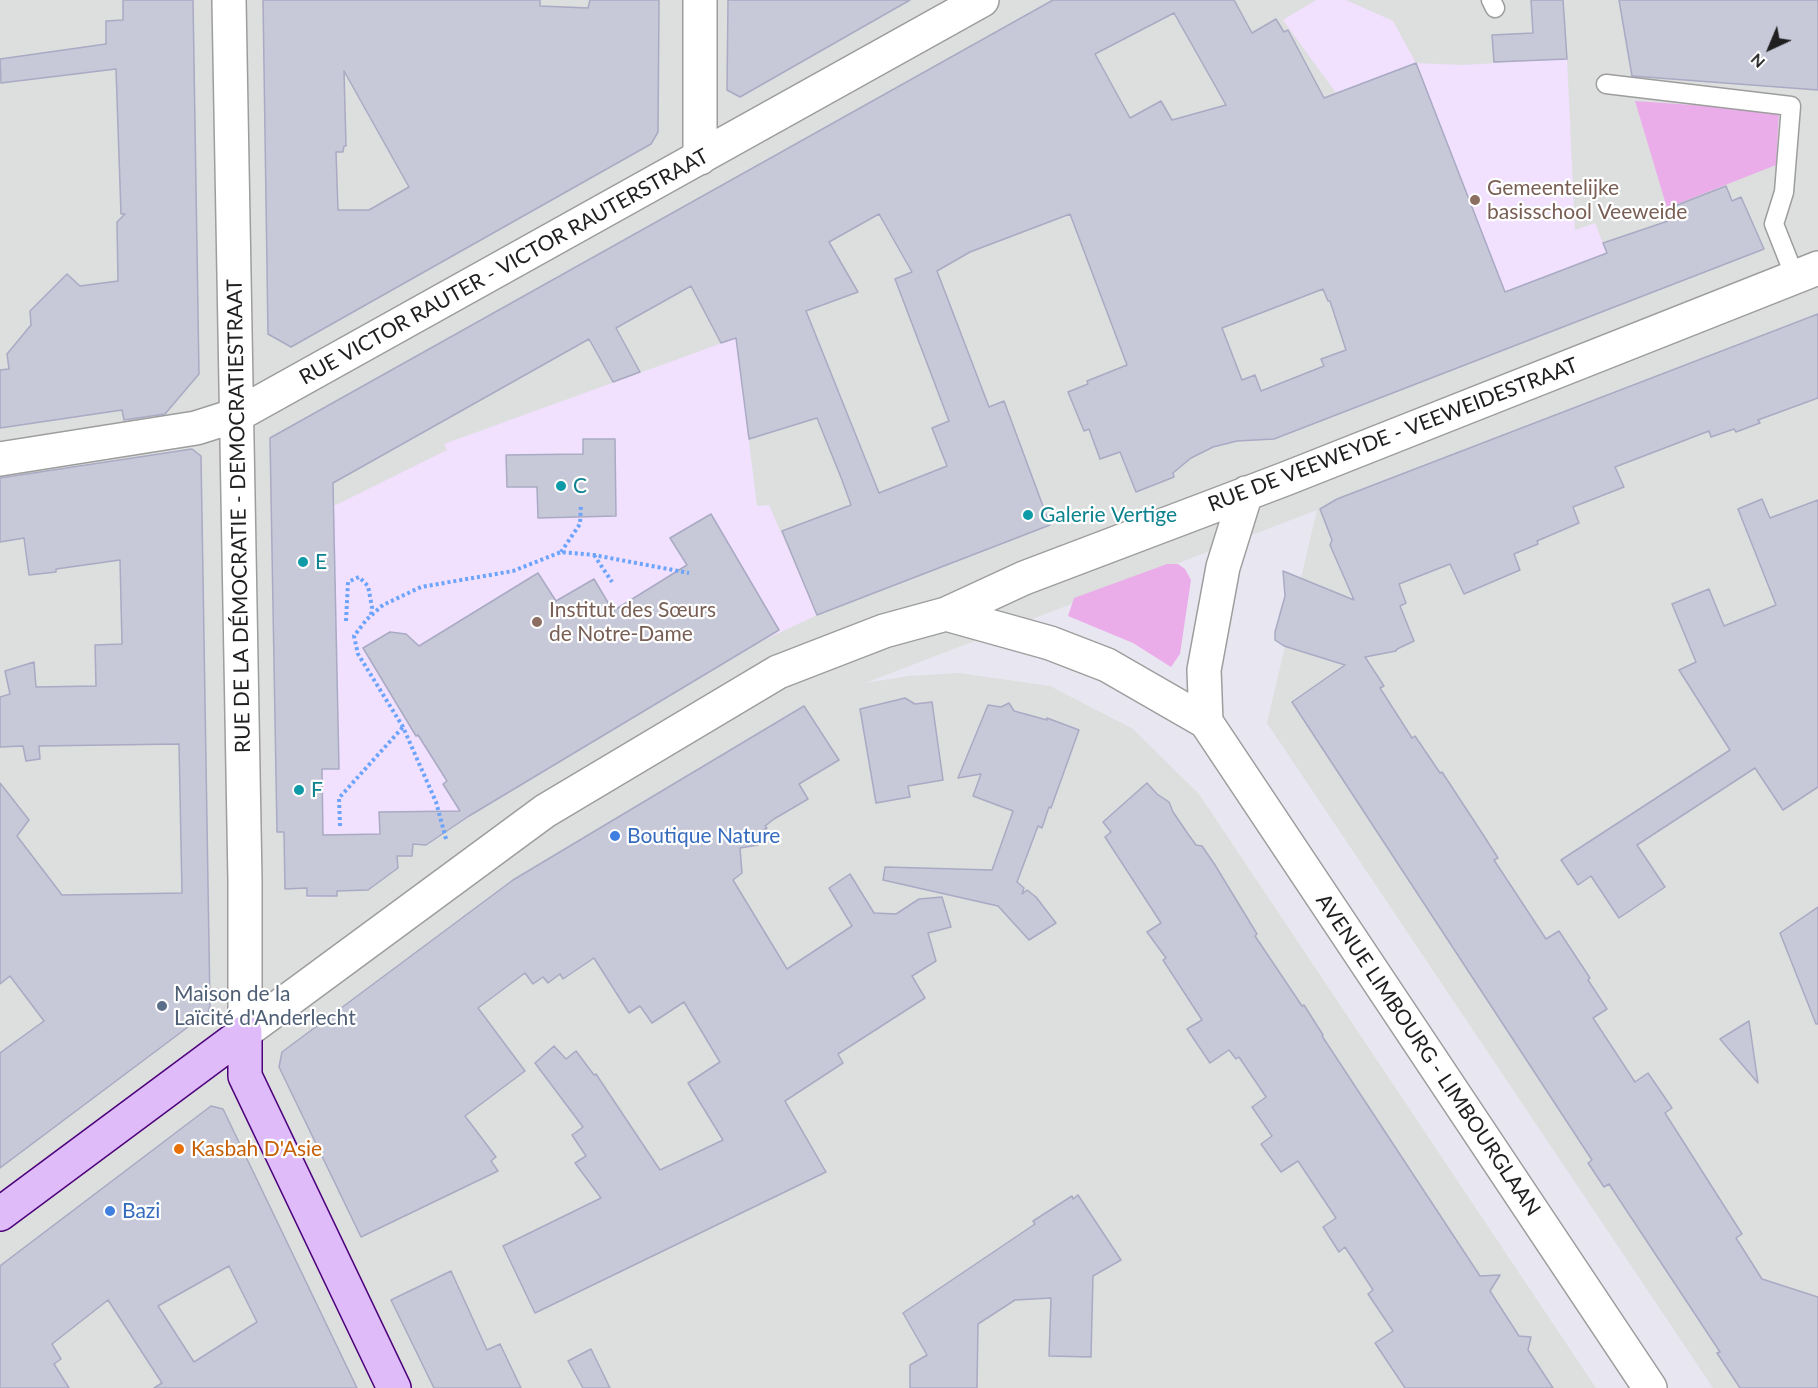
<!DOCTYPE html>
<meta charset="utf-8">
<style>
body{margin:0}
#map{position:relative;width:1818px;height:1388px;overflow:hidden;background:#e8e7f1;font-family:Lato,sans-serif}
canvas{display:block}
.north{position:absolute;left:1740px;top:18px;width:60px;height:60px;-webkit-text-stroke:4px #fff;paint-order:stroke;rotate:224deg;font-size:16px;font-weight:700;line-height:24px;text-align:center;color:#202020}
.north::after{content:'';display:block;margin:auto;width:21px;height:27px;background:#202020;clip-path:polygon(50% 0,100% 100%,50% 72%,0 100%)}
</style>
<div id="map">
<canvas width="1818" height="1388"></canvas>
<div class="north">N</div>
</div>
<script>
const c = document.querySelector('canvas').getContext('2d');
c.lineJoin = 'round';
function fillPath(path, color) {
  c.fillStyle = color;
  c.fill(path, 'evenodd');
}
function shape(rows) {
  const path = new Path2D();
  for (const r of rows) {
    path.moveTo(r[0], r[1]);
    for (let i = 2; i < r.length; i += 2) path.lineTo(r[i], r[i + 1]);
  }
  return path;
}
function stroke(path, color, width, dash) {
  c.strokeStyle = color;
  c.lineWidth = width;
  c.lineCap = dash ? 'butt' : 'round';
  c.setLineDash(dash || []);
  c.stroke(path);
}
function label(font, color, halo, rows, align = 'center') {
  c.font = font + ' Lato,sans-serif';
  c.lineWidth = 4.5;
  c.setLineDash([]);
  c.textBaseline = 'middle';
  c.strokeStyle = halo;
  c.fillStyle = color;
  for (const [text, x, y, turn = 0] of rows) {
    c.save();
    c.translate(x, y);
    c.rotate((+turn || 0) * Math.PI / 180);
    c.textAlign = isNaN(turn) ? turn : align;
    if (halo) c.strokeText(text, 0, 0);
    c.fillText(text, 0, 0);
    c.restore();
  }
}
fillPath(shape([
 [0,0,1818,0,1818,1388,1713,1388,1267,723,1317,510,865,683,909,676,959,673,1050,686,1133,729,1199,794,1596,1388,0,1388]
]), '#dddede');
fillPath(shape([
 [1316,0,1346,0,1393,21,1416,63,1462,65,1567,59,1575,230,1595,223,1626,302,1413,293,1336,93,1283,20],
 [736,338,757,506,769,505,817,615,743,650,469,816,427,845,413,845,412,856,397,856,398,867,337,891,337,896,307,898,307,888,285,889,284,856,306,856,290,832,277,832,271,505,336,505,447,450,444,444]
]), '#f1e1ff');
fillPath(shape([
 [1635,101,1779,111,1776,165,1667,208],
 [1167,564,1178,564,1185,569,1191,580,1180,654,1171,667,1133,643,1068,616,1074,598]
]), '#ebadea');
const building = shape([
 [123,0,193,0,199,374,165,414,124,420,122,410,0,428,0,370,9,369,7,354,31,325,30,311,67,274,80,286,118,281,117,222,125,214,121,214,116,69,1,83,0,59,106,44,106,21,123,20,123,0],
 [263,0,540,0,540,6,588,8,590,0,659,0,658,132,651,144,291,347,268,334,263,0],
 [344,71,409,187,369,210,338,210,336,152,343,152,344,146,346,146,344,71],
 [728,0,910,0,740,97,727,90,728,0],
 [1053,0,1234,0,1252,33,1276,19,1284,32,1288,30,1324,98,1416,63,1505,292,1607,253,1603,243,1671,220,1667,209,1726,186,1732,201,1741,197,1764,249,1274,439,1237,441,1213,447,1191,458,1173,473,1174,477,1136,492,1120,452,1100,459,1089,429,1084,431,1068,392,1088,384,1087,381,1127,365,1070,214,970,252,937,271,989,407,1004,401,1050,525,817,615,782,531,851,505,842,480,817,418,749,439,736,338,721,343,691,286,616,328,640,372,613,382,589,339,333,483,339,769,322,769,323,835,380,834,379,812,460,811,443,784,447,781,418,735,416,736,363,648,390,632,406,634,419,646,538,573,556,601,594,579,613,611,687,565,670,538,711,514,779,630,469,816,426,845,413,844,412,856,397,856,398,868,368,890,337,891,337,896,307,896,307,888,285,889,284,832,277,832,270,438,1053,0],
 [1174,13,1226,105,1172,120,1161,101,1130,118,1095,54,1174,13],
 [879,214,912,272,895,279,949,421,932,428,947,466,879,493,806,311,858,292,829,242,879,214],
 [1323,289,1328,301,1330,301,1346,350,1321,359,1324,366,1261,391,1255,375,1242,380,1222,328,1323,289],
 [1531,0,1563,0,1567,59,1494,62,1492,35,1533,33,1531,0],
 [1619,0,1818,0,1818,90,1632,76,1619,0],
 [1818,314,1818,398,1758,420,1760,423,1736,432,1734,429,1711,437,1709,431,1615,467,1624,487,1573,507,1579,523,1537,541,1538,544,1514,554,1520,570,1464,594,1450,564,1399,584,1406,603,1400,606,1414,641,1397,649,1396,651,1365,657,1384,686,1380,688,1412,738,1415,736,1440,773,1442,772,1482,833,1498,858,1494,860,1546,939,1559,931,1590,978,1588,980,1607,1009,1593,1018,1635,1082,1648,1073,1672,1108,1665,1113,1742,1234,1736,1238,1762,1279,1818,1297,1818,1388,1740,1388,1717,1353,1720,1352,1609,1184,1604,1187,1588,1163,1592,1160,1292,702,1345,665,1284,646,1275,640,1275,632,1285,596,1283,571,1354,600,1330,545,1332,540,1320,509,1337,499,1818,314],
 [583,439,615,439,616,516,538,518,537,487,507,487,506,455,583,454,583,439],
 [192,449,201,456,210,1006,208,1012,0,1168,0,1053,44,1021,10,976,0,984,0,783,29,820,17,836,62,895,182,893,179,744,39,746,40,759,26,761,23,746,0,747,0,697,10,694,5,671,34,662,36,687,96,686,95,645,122,644,120,560,56,569,56,572,29,575,24,538,0,542,0,478,192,449],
 [1762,499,1770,518,1818,500,1818,787,1783,810,1755,768,1637,845,1665,887,1619,918,1591,876,1578,885,1561,860,1730,750,1679,670,1696,662,1672,604,1709,589,1724,626,1776,605,1738,509,1762,499],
 [905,698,915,704,932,702,943,780,908,786,910,797,876,803,860,709,905,698],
 [1009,703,1014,711,1047,720,1047,718,1079,730,1051,808,1049,807,1042,828,1038,826,1017,882,1024,888,1022,894,1027,890,1036,897,1056,923,1029,940,998,906,883,880,885,867,992,870,1013,811,973,796,981,774,958,778,988,705,1001,707,1009,703],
 [804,706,839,760,799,784,808,799,774,819,765,826,767,828,753,836,758,845,740,848,742,873,733,880,787,969,852,926,829,888,850,874,874,913,896,914,919,899,942,897,951,927,928,933,936,961,912,976,925,998,838,1054,843,1063,785,1101,826,1172,535,1313,503,1246,601,1198,575,1163,586,1156,572,1135,583,1127,535,1063,554,1046,566,1059,576,1051,594,1075,596,1074,660,1170,723,1140,688,1083,720,1062,684,1002,652,1023,640,1006,629,1013,594,958,563,979,560,974,548,983,543,977,533,984,525,973,478,1008,525,1071,465,1116,496,1157,491,1161,498,1171,361,1237,279,1067,282,1052,513,880,804,706],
 [1147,783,1157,794,1169,802,1173,812,1188,834,1196,845,1202,846,1215,865,1257,934,1255,936,1302,1006,1304,1005,1323,1035,1322,1036,1480,1276,1500,1275,1490,1291,1519,1336,1531,1337,1528,1350,1553,1388,1405,1388,1375,1343,1393,1331,1368,1294,1373,1290,1345,1247,1339,1252,1323,1227,1336,1218,1298,1161,1281,1172,1261,1144,1272,1136,1252,1107,1266,1097,1239,1057,1236,1059,1229,1050,1210,1063,1187,1029,1202,1020,1163,960,1166,958,1147,932,1161,923,1105,837,1111,832,1103,822,1147,783],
 [1818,907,1818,1024,1816,1024,1780,933,1818,907],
 [1749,1021,1758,1083,1720,1039,1749,1021],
 [211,1106,223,1109,357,1388,154,1388,162,1383,108,1300,52,1344,61,1359,54,1364,69,1388,0,1388,0,1266,211,1106],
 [229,1266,257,1322,194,1362,158,1306,229,1266],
 [1078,1195,1121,1260,1093,1276,1091,1357,1049,1356,1051,1298,1015,1300,978,1324,977,1388,910,1388,910,1365,927,1355,903,1313,1035,1224,1033,1221,1072,1196,1073,1199,1078,1195],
 [451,1271,487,1350,500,1344,521,1388,434,1388,391,1300,451,1271],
 [591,1349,610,1388,583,1388,568,1361,591,1349]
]);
fillPath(building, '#c7c8d8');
stroke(building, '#a9aac3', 1.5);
const lane = shape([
 [1491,0,1495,8],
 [1606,84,1791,106,1784,192,1774,224,1795,277]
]);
const street = shape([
 [229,0,245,881,245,1032],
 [700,158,700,0],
 [0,459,196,428,237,415,982,0],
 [946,614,1050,643,1107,665,1206,722,1650,1388],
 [1206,722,1204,670,1223,567,1246,493],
 [245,1032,545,811,778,672,884,631,946,614,1024,578,1285,479,1818,268]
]);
const secondary = shape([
 [245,1032,245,1076,394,1388],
 [0,1214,245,1032]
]);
stroke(lane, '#9d9d9d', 21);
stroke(street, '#9d9d9d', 36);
stroke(secondary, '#4d047b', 36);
stroke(shape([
 [561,552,580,524,581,505],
 [594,555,612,582],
 [346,621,348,582,359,577,368,586,372,607,371,615],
 [340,826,339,798,403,727],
 [446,839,436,802,403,727,358,654,354,636,367,619,383,605,421,587,513,571,561,552,594,555,689,573]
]), '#6da4fb', 4, [3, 3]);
stroke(lane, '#fff', 18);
stroke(street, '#fff', 33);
stroke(secondary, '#dfbbfa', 33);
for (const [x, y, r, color] of [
 [1475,200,6,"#8d6e63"],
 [561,486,6,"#0f9aa8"],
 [1028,515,6,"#0f9aa8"],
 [303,562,6,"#0f9aa8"],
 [537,622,6,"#8d6e63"],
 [299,790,6,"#0f9aa8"],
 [615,836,6,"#3f7fe0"],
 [162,1006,6,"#5c6f8a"],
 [179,1149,6,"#e8710a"],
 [110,1211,6,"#3f7fe0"]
]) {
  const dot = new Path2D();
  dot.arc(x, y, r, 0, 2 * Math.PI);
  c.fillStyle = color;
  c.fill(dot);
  stroke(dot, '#fff', 2);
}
label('21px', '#785e54', '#fff', [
 ["Gemeentelijke",1487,188],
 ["basisschool Veeweide",1487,212],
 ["Institut des Sœurs",549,610],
 ["de Notre-Dame",549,634]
], 'left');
label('21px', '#202020', '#fff', [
 ["RUE VICTOR RAUTER - VICTOR RAUTERSTRAAT",504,267,-29],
 ["RUE DE VEEWEYDE - VEEWEIDESTRAAT",1393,435,-21],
 ["RUE DE LA DÉMOCRATIE - DEMOCRATIESTRAAT",239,516,-91],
 ["AVENUE LIMBOURG - LIMBOURGLAAN",1428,1055,56]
]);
label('21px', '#0d838f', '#fff', [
 ["C",573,486],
 ["Galerie Vertige",1040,515],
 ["E",315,562],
 ["F",311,790]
], 'left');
label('21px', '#366cbe', '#fff', [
 ["Boutique Nature",627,836],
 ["Bazi",122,1211]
], 'left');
label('21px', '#4e5e75', '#fff', [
 ["Maison de la",174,994],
 ["Laïcité d'Anderlecht",174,1018]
], 'left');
label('21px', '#c56008', '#fff', [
 ["Kasbah D'Asie",191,1149]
], 'left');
</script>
